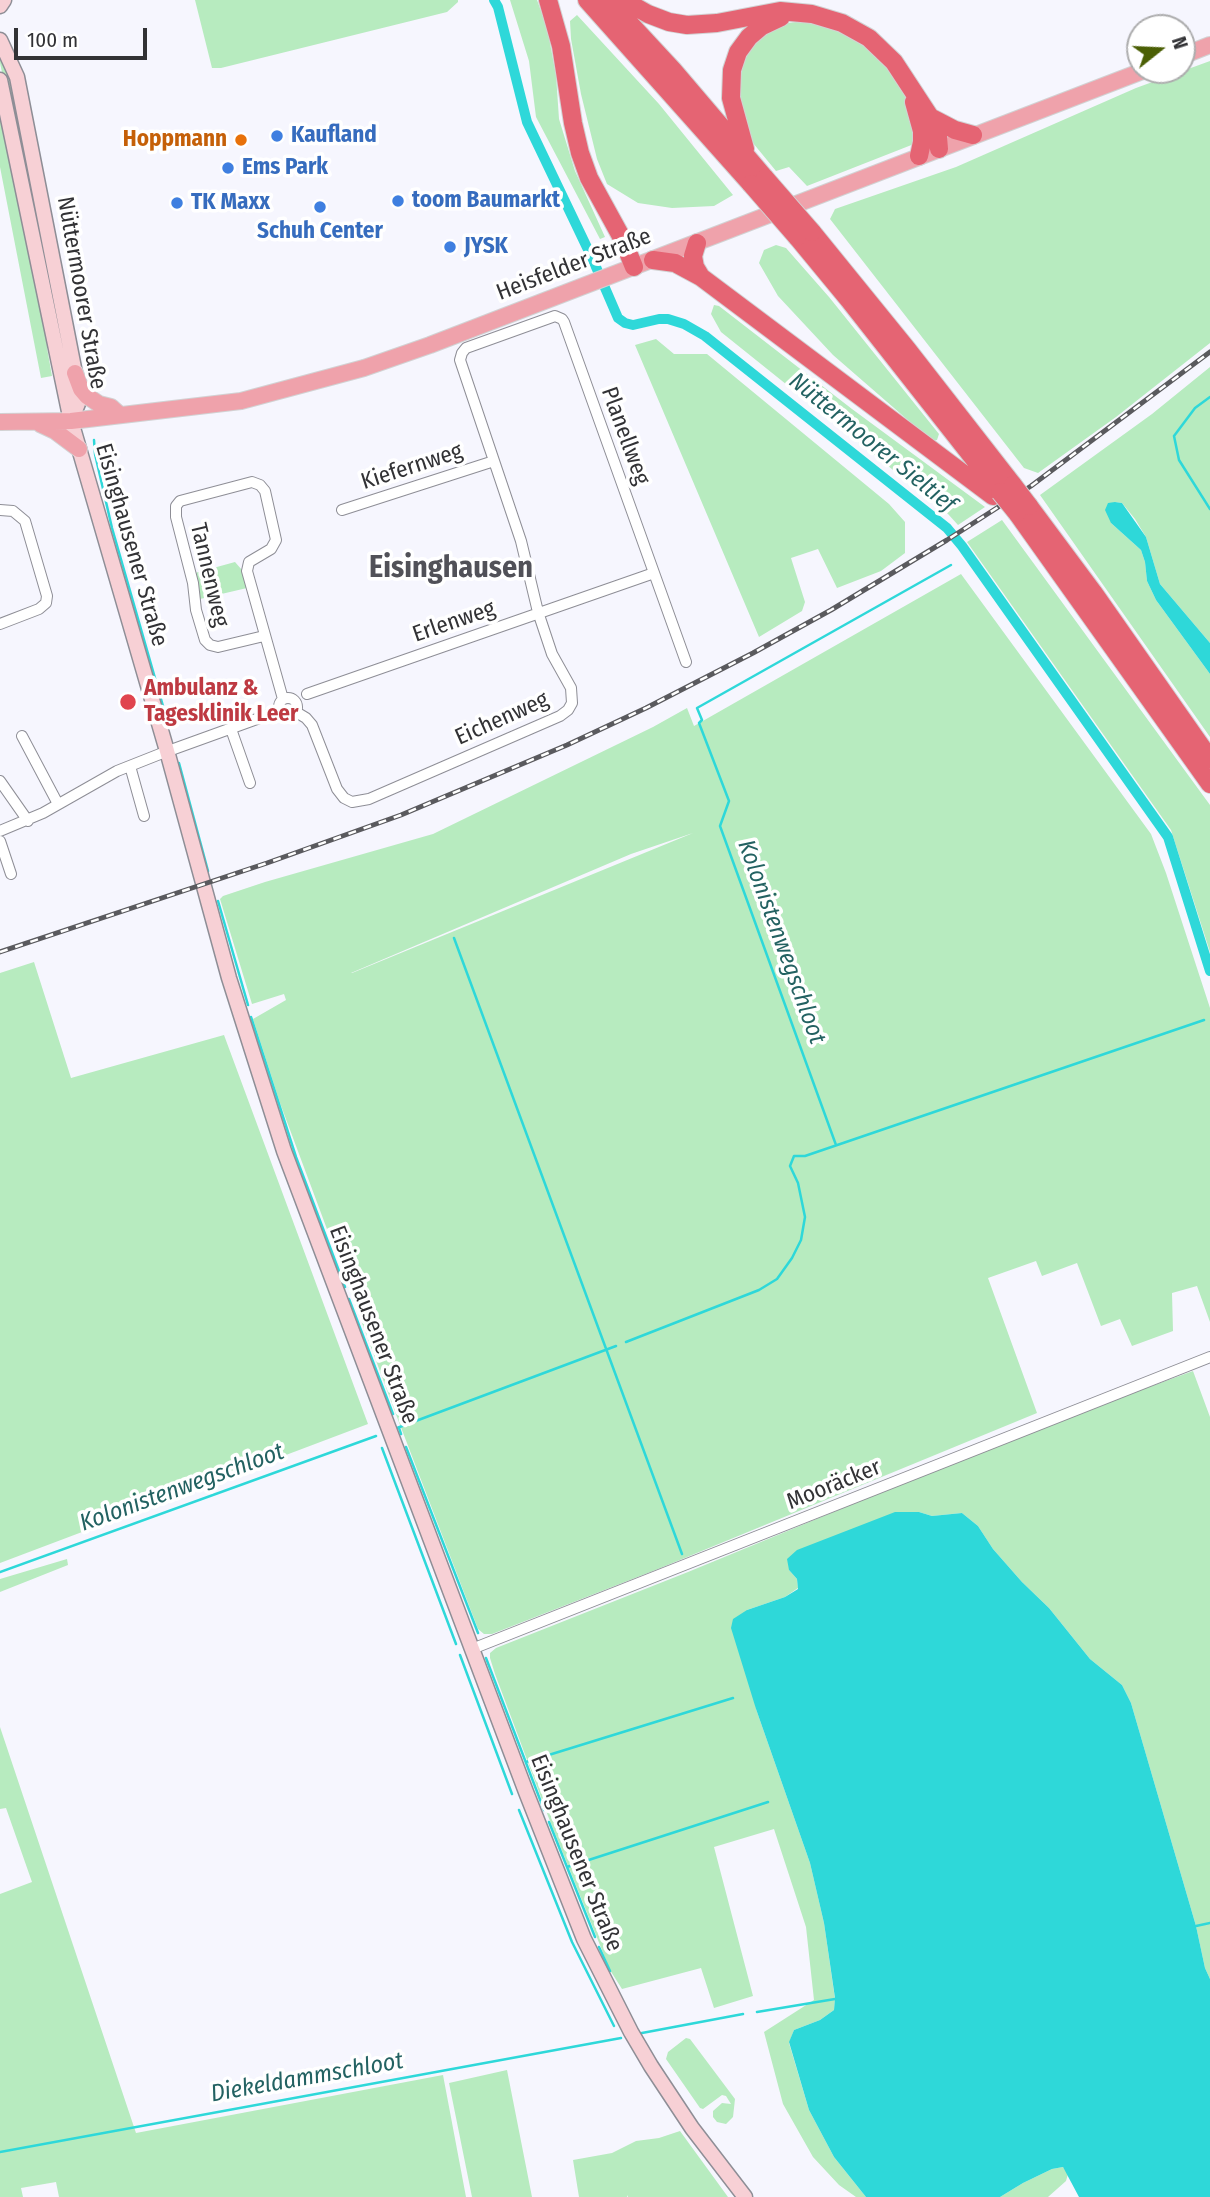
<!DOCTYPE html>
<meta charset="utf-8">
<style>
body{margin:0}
#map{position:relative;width:1210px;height:2197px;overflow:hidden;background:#f6f6fe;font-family:"Fira Sans Condensed",sans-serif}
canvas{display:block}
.north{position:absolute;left:1126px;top:14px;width:70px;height:70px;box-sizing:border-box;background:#fff;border:2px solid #adadae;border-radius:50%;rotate:72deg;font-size:19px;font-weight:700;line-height:28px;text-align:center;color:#323235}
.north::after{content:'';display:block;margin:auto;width:24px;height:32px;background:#4b5f05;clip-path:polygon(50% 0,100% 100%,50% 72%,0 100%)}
.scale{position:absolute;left:14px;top:28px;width:133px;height:32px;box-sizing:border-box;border:4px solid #323235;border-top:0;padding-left:9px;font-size:21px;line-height:24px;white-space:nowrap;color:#323235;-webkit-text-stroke:5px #fff;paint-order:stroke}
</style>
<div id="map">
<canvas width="1210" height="2197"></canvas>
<div class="north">N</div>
<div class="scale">100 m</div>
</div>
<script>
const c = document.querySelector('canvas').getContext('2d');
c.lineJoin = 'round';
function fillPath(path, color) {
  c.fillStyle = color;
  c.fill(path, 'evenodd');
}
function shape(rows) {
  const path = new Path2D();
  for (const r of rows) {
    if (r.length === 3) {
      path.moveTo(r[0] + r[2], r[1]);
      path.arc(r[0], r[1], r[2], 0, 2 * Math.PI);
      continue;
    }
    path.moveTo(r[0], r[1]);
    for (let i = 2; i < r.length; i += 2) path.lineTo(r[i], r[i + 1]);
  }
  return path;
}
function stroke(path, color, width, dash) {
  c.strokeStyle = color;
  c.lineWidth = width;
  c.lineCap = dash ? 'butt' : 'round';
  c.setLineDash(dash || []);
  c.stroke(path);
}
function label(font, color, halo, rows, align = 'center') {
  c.font = font + ' "Fira Sans Condensed",sans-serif';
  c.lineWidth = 7;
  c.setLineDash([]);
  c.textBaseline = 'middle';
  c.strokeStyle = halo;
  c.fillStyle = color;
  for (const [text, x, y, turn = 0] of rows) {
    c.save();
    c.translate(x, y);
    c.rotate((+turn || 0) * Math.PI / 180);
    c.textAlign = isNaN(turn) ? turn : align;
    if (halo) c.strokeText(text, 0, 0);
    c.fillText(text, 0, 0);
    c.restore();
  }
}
fillPath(shape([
 [195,0,458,0,458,2,447,12,221,68,212,68],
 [510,0,537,0,547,27,556,75,559,119,575,171,605,237,600,239,536,117,529,61],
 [577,15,659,104,733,195,714,206,672,208,638,203,607,184,597,159,581,94,571,39,570,21],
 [813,20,852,32,901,81,917,120,914,144,807,186,789,167,776,171,753,143,742,124,734,98,746,49,779,24],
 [0,49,12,71,68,348,65,370,0,63],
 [1210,61,1210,343,1116,417,1038,473,1024,468,830,219,835,209,956,167,1136,88],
 [0,96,46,318,47,348,52,376,41,378,0,167],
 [776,245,786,248,829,297,939,434,937,440,932,441,833,355,778,296,759,263,764,250],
 [714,305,719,306,852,409,985,507,958,525,948,514,721,332,711,314],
 [656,339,674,354,707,354,889,504,905,522,905,553,881,571,837,588,818,549,791,558,805,602,802,611,759,637,635,345],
 [1210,367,1210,643,1160,584,1146,537,1135,519,1122,503,1115,502,1111,523,1141,550,1145,562,1147,581,1156,600,1210,674,1210,737,1040,495,1152,414],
 [1002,520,1210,805,1210,952,1171,830,967,542],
 [235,562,242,570,247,588,200,599,195,573],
 [961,574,1151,834,1166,873,1210,1008,1210,1322,1197,1286,1172,1293,1173,1331,1132,1346,1120,1319,1101,1326,1077,1263,1042,1276,1036,1261,988,1278,1037,1413,658,1569,492,1634,484,1634,478,1629,397,1417,280,1103,253,1019,286,1000,284,994,252,1004,220,899,223,896,265,882,433,834,653,727,687,708,694,726],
 [693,833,352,973,351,973,631,854],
 [34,962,71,1078,224,1035,368,1424,0,1563,0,973],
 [1193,1371,1210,1417,1210,1979,1205,1968,1196,1926,1131,1703,1122,1685,1090,1659,1049,1608,1022,1582,993,1549,978,1526,962,1513,932,1516,919,1512,789,1570,797,1579,798,1588,785,1597,747,1610,756,1709,810,1863,824,1923,835,1999,834,2010,820,2020,794,2030,789,2043,809,2110,834,2157,866,2197,856,2197,839,2185,813,2157,783,2104,764,2032,814,2000,806,1927,774,1829,714,1847,753,1996,714,2008,701,1968,622,1989,610,1970,548,1816,495,1674,490,1658,490,1653,496,1648,688,1572,1042,1426],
 [67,1559,68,1565,0,1592,0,1579],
 [0,1727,136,2133,443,2075,466,2197,59,2197,56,2182,21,2188,23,2197,0,2197,0,1894,32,1882,6,1808,0,1809],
 [686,2038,690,2039,735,2099,733,2117,726,2124,717,2122,713,2117,713,2111,722,2103,731,2104,726,2096,722,2095,703,2109,700,2108,666,2059,668,2052],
 [507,2070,532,2197,472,2197,449,2083],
 [680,2131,728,2197,628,2197,627,2195,627,2197,579,2197,573,2160,612,2153,636,2141,659,2138],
 [1063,2167,1068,2174,1066,2181,1048,2197,1000,2197,1023,2183,1052,2169]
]), '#b7ebbf');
fillPath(shape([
 [1115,502,1122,503,1146,537,1160,584,1210,643,1210,674,1156,600,1147,581,1145,562,1141,550,1111,523,1105,510,1108,503],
 [895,1512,919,1512,932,1516,962,1513,978,1526,993,1549,1022,1582,1049,1608,1090,1659,1122,1685,1131,1703,1196,1926,1205,1968,1210,1979,1210,2197,1079,2197,1063,2167,1052,2169,1023,2183,1000,2197,866,2197,834,2157,809,2110,789,2042,794,2030,820,2020,834,2010,835,1998,824,1923,810,1863,756,1709,731,1628,733,1619,747,1610,785,1597,798,1589,797,1579,789,1570,787,1559,797,1550]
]), '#2ed8d9');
stroke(shape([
 [1210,397,1195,408,1174,436,1179,460,1210,509],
 [94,440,95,454,112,528,169,727],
 [179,763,208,871],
 [218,901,248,1005],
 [454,938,682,1554],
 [251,1017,296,1157,345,1287],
 [836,1145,720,826,729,801,699,723,702,720,697,708,951,565],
 [349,1299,393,1414],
 [626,1342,759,1290,777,1279,792,1258,801,1240,805,1217,798,1183,790,1166,794,1156,805,1156,1204,1020],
 [397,1428,616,1346],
 [399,1428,401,1434],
 [406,1447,478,1633],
 [382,1448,456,1644],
 [0,1572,376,1436],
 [460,1655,512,1794],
 [486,1658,544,1810],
 [526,1762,733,1698],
 [519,1810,572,1942,614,2026],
 [549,1822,595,1937],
 [567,1867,768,1802],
 [1196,1926,1210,1923],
 [599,1947,610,1971],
 [757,2012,835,1999],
 [642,2033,743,2014],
 [0,2152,621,2038]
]), '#2ed8d9', 2.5);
stroke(shape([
 [494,0,498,7,527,122,593,260,618,318,625,323,633,325,659,319,668,319,684,324,705,336,947,528,962,546,1168,837,1210,971]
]), '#2ed8d9', 10);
const street = shape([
 [0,510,13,511,25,521,47,596,46,603,39,609,0,624],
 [342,510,494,461],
 [264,636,218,647,210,645,205,640,196,610,193,583,176,517,176,506,180,501,252,482,260,485,265,491,276,540,271,549,249,562,247,571,283,699],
 [307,694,654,573],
 [288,707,9],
 [296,712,306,718,312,725,337,789,344,798,352,802,369,799,560,716,568,710,572,703,571,688,552,654,538,612,521,541,460,360,462,353,466,348,555,316,562,319,564,322,686,662],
 [231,729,250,783],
 [22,736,58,804],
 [130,766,144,816],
 [0,781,28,821],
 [0,831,43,813,117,771,160,754,279,711],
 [0,841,11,874],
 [472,1649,1210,1357]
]);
const secondary = shape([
 [0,6,4,0],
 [0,40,17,77,75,373,79,401,71,421],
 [0,80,71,421,167,751,229,978,284,1151,526,1792,584,1939,631,2032,651,2066,692,2128,745,2197]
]);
const primary = shape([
 [1182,56,1210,45],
 [75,373,81,389,87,396,99,404,111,407,120,415],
 [0,422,71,421,241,401,364,368,430,345,1145,70],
 [40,424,55,431,79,449]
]);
const highway = shape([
 [548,0,561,46,573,123,580,153,589,178,623,240,634,267],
 [587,0,751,184],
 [608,0,673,70,765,178],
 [623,0,648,14,669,22,687,25,717,23,780,11,812,14,842,23,869,38,894,62,930,117,938,137,939,149],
 [914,102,922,131,922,142,919,156],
 [930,117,955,130,973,135],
 [745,149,731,98,732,70,738,52,749,37,762,26,781,17],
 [812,232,907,349,1013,485],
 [797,237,849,300,1000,492],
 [697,243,693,256,695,267,701,277],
 [653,260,675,263,701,277,993,496],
 [1029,506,1093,592,1210,759],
 [1017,513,1210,784]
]);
stroke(street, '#8e8e96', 12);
stroke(secondary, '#8e8e96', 17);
stroke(primary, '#d2d2d3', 18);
stroke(highway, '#d2d2d3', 20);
stroke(street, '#fff', 10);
stroke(secondary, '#f7d0d5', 14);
stroke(primary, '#efa2ab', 16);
stroke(highway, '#e56473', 18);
const rail = shape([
 [0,952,267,863,401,815,567,745,646,708,753,653,831,610,947,540,1031,486,1210,352]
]);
stroke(rail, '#5a5a5e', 5);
stroke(rail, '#fff', 2.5, [8]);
const highwayBridge = shape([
 [765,178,812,232],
 [751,184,797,237],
 [1013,485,1029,506],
 [1000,492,1017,513]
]);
stroke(highwayBridge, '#d2d2d3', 20, []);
stroke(highwayBridge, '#e56473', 18);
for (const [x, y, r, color] of [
 [277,136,7,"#3f7fe0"],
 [241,140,7,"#e8710a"],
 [228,168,7,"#3f7fe0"],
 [398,201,7,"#3f7fe0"],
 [177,203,7,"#3f7fe0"],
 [320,207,7,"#3f7fe0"],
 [450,247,7,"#3f7fe0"],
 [128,702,9,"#e0444e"]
]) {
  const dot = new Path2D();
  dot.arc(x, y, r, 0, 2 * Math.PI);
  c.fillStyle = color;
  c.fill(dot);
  stroke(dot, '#fff', 2.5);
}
label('bold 23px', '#366cbe', '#fff', [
 ["Kaufland",291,136],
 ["Ems Park",242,168],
 ["toom Baumarkt",412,201],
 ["TK Maxx",191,203],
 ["Schuh Center",320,232,"center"],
 ["JYSK",464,247]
], 'left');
label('bold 23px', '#c56008', '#fff', [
 ["Hoppmann",227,140]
], 'right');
label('23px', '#323235', '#fff', [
 ["Heisfelder Straße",574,265,-21],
 ["Nüttermoorer Straße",81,293,80],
 ["Planellweg",625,436,70],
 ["Kiefernweg",412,467,-18],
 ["Eisinghausener Straße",131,545,74],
 ["Tannenweg",209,575,77],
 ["Erlenweg",454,622,-19],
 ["Eichenweg",502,719,-24],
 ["Eisinghausener Straße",373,1325,69],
 ["Mooräcker",834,1485,-22],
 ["Eisinghausener Straße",576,1853,68]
]);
label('bold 23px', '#be3a42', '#fff', [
 ["Ambulanz &",144,689],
 ["Tagesklinik Leer",144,715]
], 'left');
label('italic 24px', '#236262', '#fff', [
 ["Nüttermoorer Sieltief",872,443,39],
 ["Kolonistenwegschloot",781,942,70],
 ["Kolonistenwegschloot",182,1488,-20],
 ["Diekeldammschloot",307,2078,-10]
]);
label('bold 30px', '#515158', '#fff', [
 ["Eisinghausen",451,569]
]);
</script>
